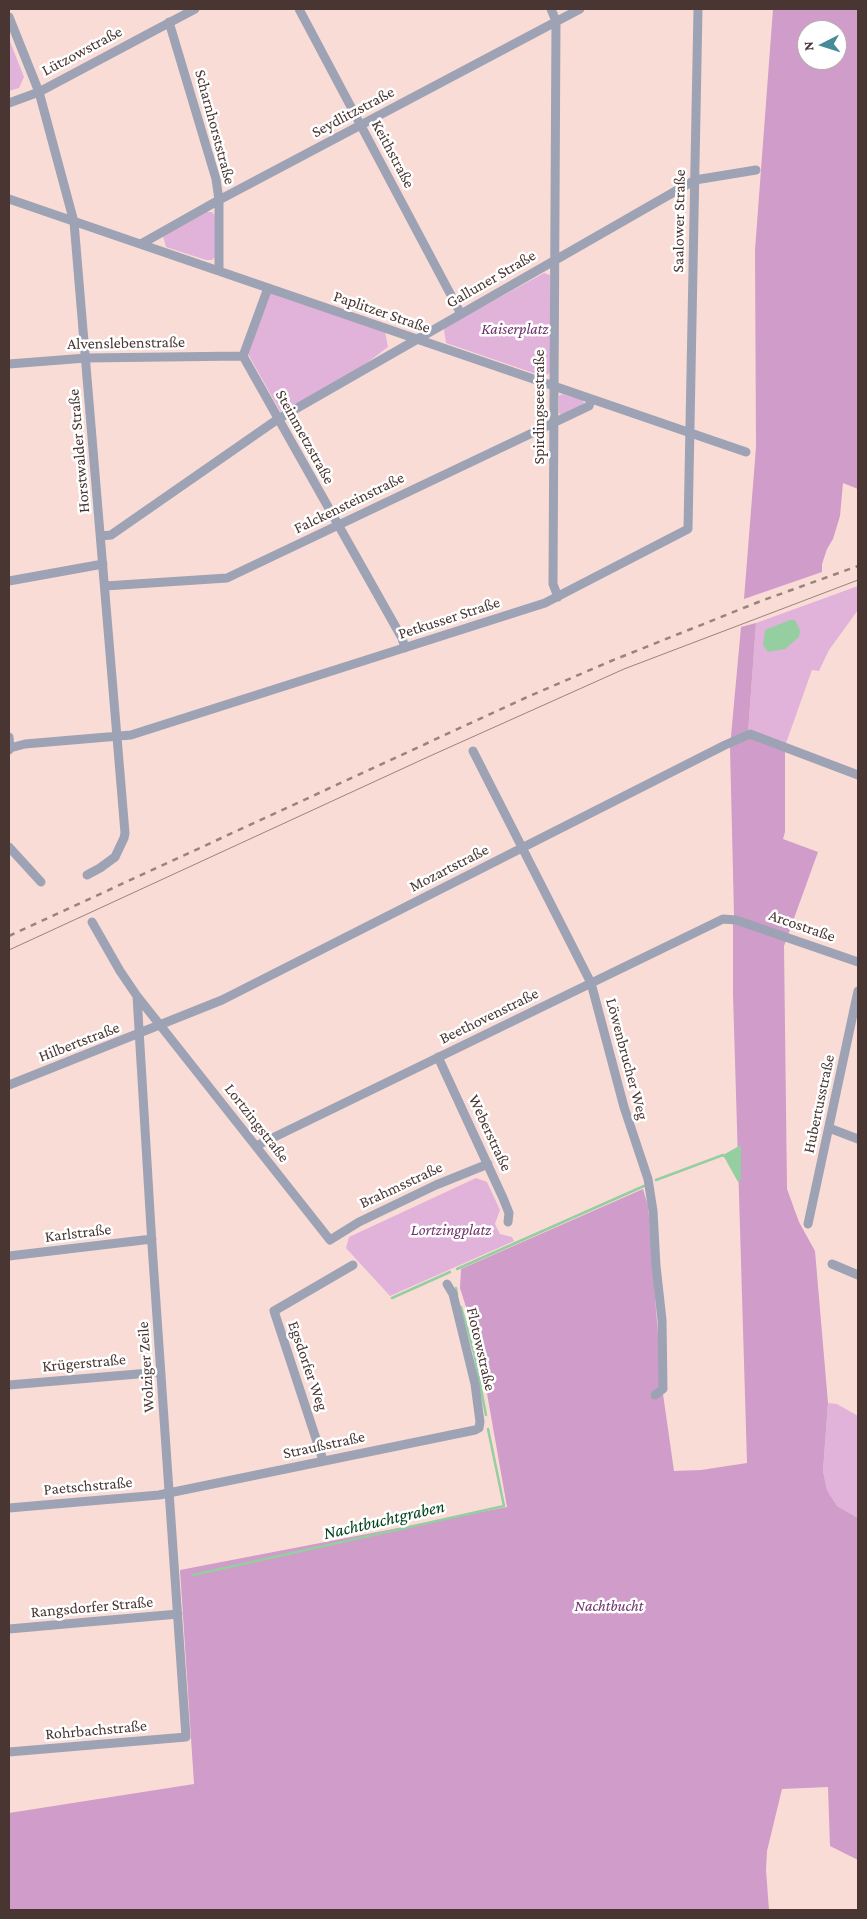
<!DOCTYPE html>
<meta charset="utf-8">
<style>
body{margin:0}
#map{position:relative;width:867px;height:1919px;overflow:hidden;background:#fadcd6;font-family:"Crimson Pro",serif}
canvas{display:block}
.frame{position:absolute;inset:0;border:10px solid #493632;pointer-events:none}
.north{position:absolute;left:797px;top:20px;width:50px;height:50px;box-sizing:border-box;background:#fff;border:1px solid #b6afad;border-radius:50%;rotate:265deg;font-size:14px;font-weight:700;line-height:20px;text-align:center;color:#493632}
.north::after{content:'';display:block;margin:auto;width:18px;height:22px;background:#468b97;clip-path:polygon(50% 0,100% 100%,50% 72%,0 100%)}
</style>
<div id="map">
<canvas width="867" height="1919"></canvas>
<div class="frame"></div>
<div class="north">N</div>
</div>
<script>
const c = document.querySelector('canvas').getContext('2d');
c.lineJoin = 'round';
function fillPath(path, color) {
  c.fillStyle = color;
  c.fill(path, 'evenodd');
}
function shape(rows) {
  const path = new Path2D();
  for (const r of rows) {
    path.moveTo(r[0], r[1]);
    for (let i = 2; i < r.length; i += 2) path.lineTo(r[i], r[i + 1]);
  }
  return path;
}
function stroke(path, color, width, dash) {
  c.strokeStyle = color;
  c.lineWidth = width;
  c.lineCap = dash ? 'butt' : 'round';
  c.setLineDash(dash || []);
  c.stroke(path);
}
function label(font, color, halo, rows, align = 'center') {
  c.font = font + ' "Crimson Pro",serif';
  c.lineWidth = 5;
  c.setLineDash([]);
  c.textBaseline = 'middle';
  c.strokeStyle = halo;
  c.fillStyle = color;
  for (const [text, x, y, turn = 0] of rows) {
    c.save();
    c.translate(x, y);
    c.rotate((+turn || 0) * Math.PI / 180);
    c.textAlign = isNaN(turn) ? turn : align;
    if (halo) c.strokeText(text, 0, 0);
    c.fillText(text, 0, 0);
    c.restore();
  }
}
fillPath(shape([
 [9,39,24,77,19,88,9,91],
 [206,212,212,212,215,216,215,257,212,260,206,260,166,247,163,236],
 [544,273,550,275,551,369,549,374,542,376,446,343,444,330,446,327],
 [272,293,385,332,388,347,364,365,284,411,280,411,248,354,270,294],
 [562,394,583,400,584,404,561,415,559,413,559,396],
 [858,586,858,610,829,650,819,671,812,670,785,746,748,733,756,623],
 [476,1178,487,1182,500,1210,495,1224,500,1234,512,1237,514,1241,390,1296,346,1248,349,1237],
 [828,1403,837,1404,858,1416,858,1518,837,1506,827,1490,823,1471]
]), '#e1b3db');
fillPath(shape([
 [773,9,858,9,858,489,843,483,840,516,833,539,827,549,822,564,822,572,744,599,756,447,755,250],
 [807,30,837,30,837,60,807,60],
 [756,623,748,733,785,746,785,832,783,839,818,852,784,946,787,1189,799,1222,815,1251,828,1403,823,1471,827,1490,837,1506,858,1518,858,1860,830,1846,828,1787,782,1789,767,1851,766,1870,769,1910,9,1910,9,1813,194,1784,180,1570,507,1507,479,1348,460,1288,461,1269,643,1189,648,1206,662,1387,674,1471,701,1470,747,1463,733,994,733,925,734,915,730,747,741,627]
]), '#d09cc9');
fillPath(shape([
 [790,620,795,620,800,630,799,637,785,649,768,652,763,645,765,630],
 [741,1145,741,1179,738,1182,723,1155]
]), '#95cea1');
stroke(shape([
 [656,1180,723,1155,724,1156],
 [457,1269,644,1186],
 [456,1288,457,1295],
 [392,1298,450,1272],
 [461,1307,474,1353,486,1415],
 [193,1575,504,1506,488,1429]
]), '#95cea1', 2.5);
stroke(shape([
 [299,9,461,314],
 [551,9,556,21,553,584,558,597],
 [9,17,39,92,74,222,125,833,124,838,115,857,100,868,87,875],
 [169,22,216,179,219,200,219,271],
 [9,103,39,92,195,9],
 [9,199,746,452],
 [141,244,219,200,580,9],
 [268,288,243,356,402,638,405,648],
 [9,364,86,358,243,356],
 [101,536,111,535,278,419,681,188,695,180,756,170],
 [9,581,103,564],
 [105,586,227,578,589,406,591,399],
 [9,737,10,748],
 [9,750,10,748,25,744,131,735,545,603,688,529,698,9],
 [473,751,591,983,624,1107,648,1179,653,1211,656,1266,662,1320,663,1389,655,1395],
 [9,847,41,882],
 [92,922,120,971,137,996,330,1240,359,1222,436,1185,488,1164],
 [438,1057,503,1198,509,1213,508,1222],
 [9,1085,222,1000,725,745,750,734,858,775],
 [829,1128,858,1139],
 [256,1146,723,919,736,920,858,962],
 [808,1224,858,991],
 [9,1256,152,1239],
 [832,1264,858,1275],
 [9,1385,161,1372],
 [323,1460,274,1311,353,1265],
 [9,1508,159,1495,475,1430,479,1428,480,1422,475,1384,453,1294,447,1284],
 [9,1629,178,1614],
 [9,1752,186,1737,152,1245,137,996]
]), '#9da3b4', 9);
stroke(shape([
 [9,950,430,756,624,669,858,580]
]), '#9a827d', 1);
stroke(shape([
 [9,936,525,698,611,661,761,601,858,566]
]), '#9a827d', 2.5, [6, 6]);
label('16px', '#493632', '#fff', [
 ["Lützowstraße",82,51,-28],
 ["Seydlitzstraße",353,112,-28],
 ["Scharnhorststraße",215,127,75],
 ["Keithstraße",393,154,62],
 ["Saalower Straße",679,221,-89],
 ["Galluner Straße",491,279,-30],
 ["Paplitzer Straße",382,312,19],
 ["Alvenslebenstraße",126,343,-1],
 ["Spirdingseestraße",539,407,-90],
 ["Steinmetzstraße",305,437,61],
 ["Horstwalder Straße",79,451,-95],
 ["Falckensteinstraße",349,503,-26],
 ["Petkusser Straße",449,618,-18],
 ["Mozartstraße",449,868,-27],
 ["Arcostraße",802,926,19],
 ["Beethovenstraße",489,1016,-26],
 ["Hilbertstraße",79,1042,-21],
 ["Löwenbrucher Weg",627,1059,75],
 ["Hubertusstraße",819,1104,-78],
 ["Lortzingstraße",257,1123,52],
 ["Weberstraße",490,1133,65],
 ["Brahmsstraße",401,1185,-25],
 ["Karlstraße",78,1233,-7],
 ["Flotowstraße",481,1349,77],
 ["Krügerstraße",84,1363,-5],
 ["Egsdorfer Weg",308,1366,71],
 ["Wolziger Zeile",146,1367,-94],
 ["Straußstraße",324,1445,-12],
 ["Paetschstraße",88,1486,-5],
 ["Rangsdorfer Straße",92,1607,-5],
 ["Rohrbachstraße",96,1730,-5]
]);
label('italic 16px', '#6f316a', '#fff', [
 ["Kaiserplatz",515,329],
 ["Lortzingplatz",451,1230],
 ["Nachtbucht",609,1606]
]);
label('italic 18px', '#00441c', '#fff', [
 ["Nachtbuchtgraben",384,1520,-13]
]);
</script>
